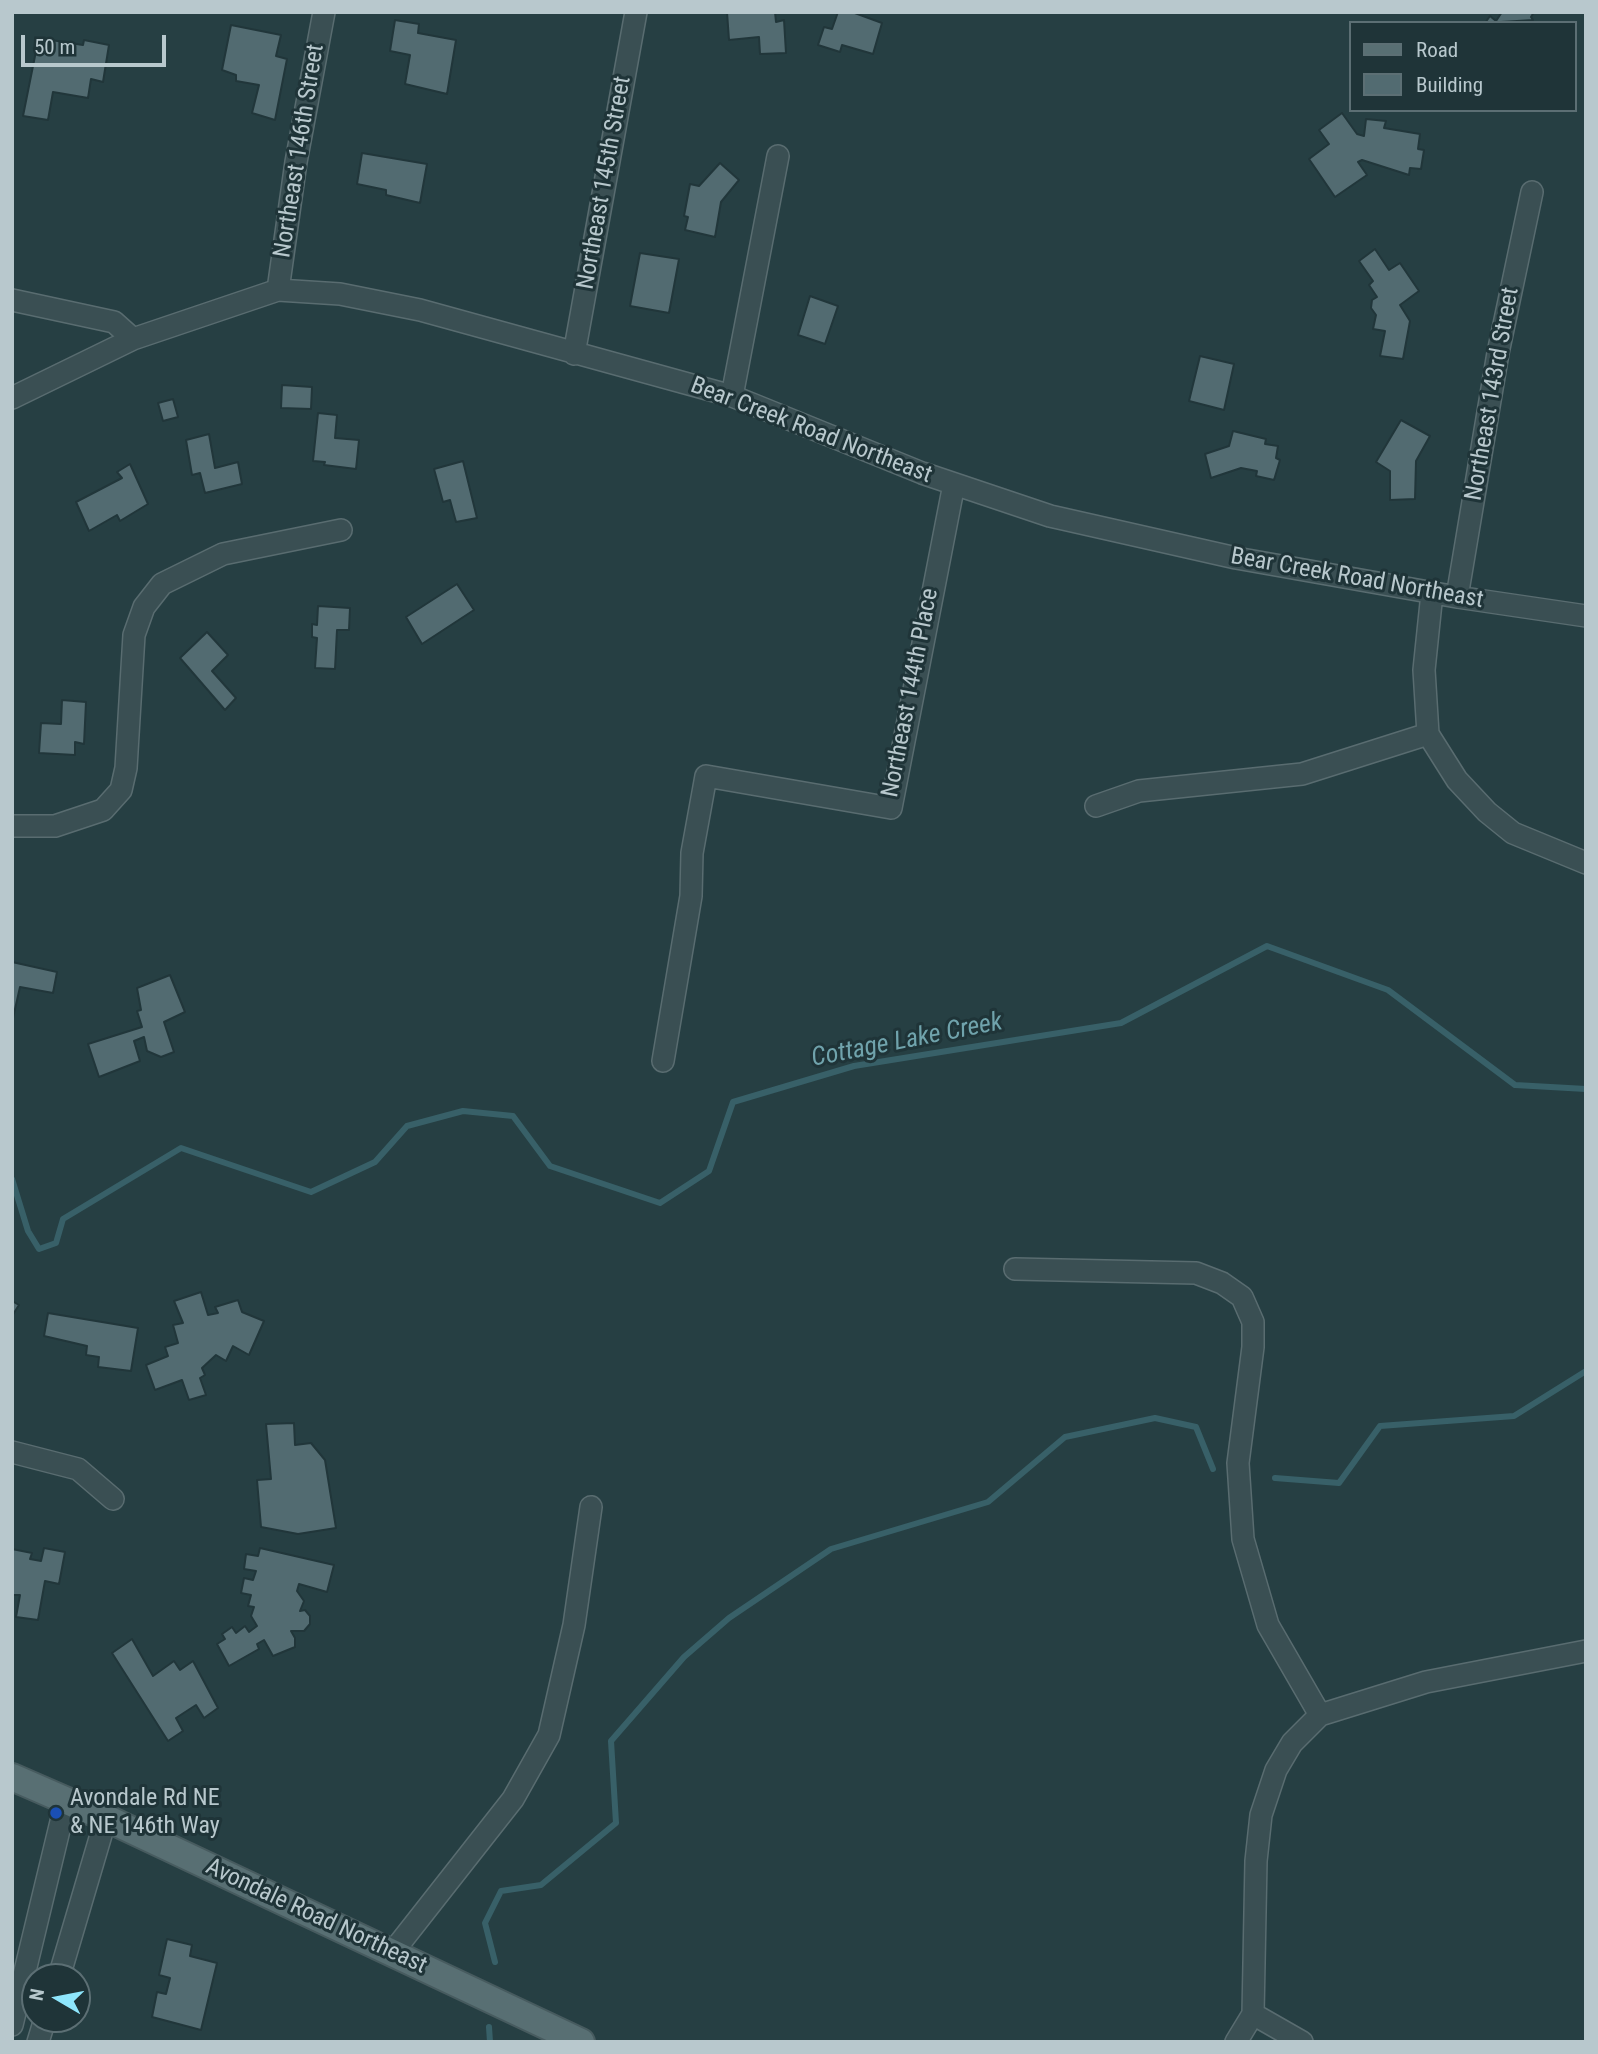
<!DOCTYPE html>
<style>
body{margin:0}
#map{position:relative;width:1598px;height:2054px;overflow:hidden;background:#263f43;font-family:"Roboto Condensed",sans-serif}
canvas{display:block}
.frame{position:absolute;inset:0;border:14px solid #b8c8cd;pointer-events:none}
.legend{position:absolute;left:1349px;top:21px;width:228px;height:91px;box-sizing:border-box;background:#1f3438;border:2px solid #5c6f74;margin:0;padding:9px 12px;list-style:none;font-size:21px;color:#b8c8cd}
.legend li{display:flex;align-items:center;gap:14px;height:35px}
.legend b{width:35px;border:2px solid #5c6f74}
.north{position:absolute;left:21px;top:1963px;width:70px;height:70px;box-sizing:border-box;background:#1f3438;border:2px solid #5c6f74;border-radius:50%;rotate:280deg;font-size:19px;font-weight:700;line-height:28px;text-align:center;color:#b8c8cd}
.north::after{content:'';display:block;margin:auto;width:24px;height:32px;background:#8ee6fc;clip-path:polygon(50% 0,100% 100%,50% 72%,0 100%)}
.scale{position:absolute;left:21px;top:35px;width:145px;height:32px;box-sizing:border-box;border:4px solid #b8c8cd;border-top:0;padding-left:9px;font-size:21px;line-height:24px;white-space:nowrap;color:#b8c8cd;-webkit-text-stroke:5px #1f3438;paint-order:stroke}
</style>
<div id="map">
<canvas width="1598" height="2054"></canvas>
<div class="frame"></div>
<ul class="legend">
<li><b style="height:9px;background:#586f73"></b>Road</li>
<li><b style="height:19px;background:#526b71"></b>Building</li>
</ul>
<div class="north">N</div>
<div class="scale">50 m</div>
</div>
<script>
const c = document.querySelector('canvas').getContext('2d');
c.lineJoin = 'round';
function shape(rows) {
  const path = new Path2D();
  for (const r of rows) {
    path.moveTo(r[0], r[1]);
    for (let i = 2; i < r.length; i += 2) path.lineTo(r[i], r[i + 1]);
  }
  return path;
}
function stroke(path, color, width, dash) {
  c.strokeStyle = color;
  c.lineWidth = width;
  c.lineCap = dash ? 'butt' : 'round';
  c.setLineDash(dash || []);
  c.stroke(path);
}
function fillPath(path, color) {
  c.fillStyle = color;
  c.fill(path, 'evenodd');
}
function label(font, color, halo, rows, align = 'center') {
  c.font = font + ' "Roboto Condensed",sans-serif';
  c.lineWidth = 6;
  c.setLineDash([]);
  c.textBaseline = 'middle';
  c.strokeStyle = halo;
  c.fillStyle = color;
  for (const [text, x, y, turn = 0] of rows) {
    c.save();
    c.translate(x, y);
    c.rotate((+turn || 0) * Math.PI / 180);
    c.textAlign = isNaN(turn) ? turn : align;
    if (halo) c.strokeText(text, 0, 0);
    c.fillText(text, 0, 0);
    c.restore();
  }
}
stroke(shape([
 [12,1179,28,1231,39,1249,56,1243,63,1219,181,1148,311,1192,375,1162,407,1126,463,1111,513,1116,550,1166,660,1203,709,1171,733,1102,854,1066,1121,1023,1267,946,1388,990,1515,1085,1586,1089],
 [1275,1478,1339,1483,1380,1426,1514,1416,1586,1371],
 [495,1962,485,1923,501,1891,541,1885,616,1823,611,1741,684,1657,729,1618,831,1549,988,1502,1065,1437,1155,1418,1196,1427,1213,1469],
 [489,2027,490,2042]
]), '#386068', 6);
const building = shape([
 [727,12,775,12,776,22,784,20,786,53,760,54,759,37,729,40,727,12],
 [838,12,852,12,882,23,873,54,842,45,840,52,818,45,824,27,832,29,838,12],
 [1502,12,1534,12,1531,17,1533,20,1485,23,1490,16,1496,21,1502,12],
 [395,20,419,24,418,33,456,40,447,94,405,84,410,55,390,51,395,20],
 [231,25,281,35,276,56,287,59,275,120,252,113,259,85,236,81,236,75,222,70,231,25],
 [45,39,83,45,84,40,109,45,103,82,91,79,88,98,53,92,48,120,23,116,37,46,44,46,45,39],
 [1342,113,1357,134,1364,136,1366,119,1386,121,1384,128,1420,134,1418,149,1424,150,1421,169,1410,168,1409,175,1362,160,1358,162,1367,175,1335,197,1309,159,1329,144,1319,130,1342,113],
 [362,153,427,164,420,203,386,195,386,190,357,184,362,153],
 [720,163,739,180,721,202,715,237,685,230,688,217,684,216,690,184,699,186,720,163],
 [1375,249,1389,270,1400,263,1419,291,1400,305,1410,321,1403,359,1380,356,1385,331,1373,329,1376,315,1371,308,1372,300,1377,297,1369,285,1373,281,1359,261,1375,249],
 [640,253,679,259,669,313,630,306,640,253],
 [810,296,838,306,825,344,798,335,810,296],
 [1200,356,1234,364,1224,410,1189,401,1200,356],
 [282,385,312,387,311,409,281,408,282,385],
 [173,399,178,417,163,421,158,403,173,399],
 [318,413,337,415,335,438,359,440,356,469,324,465,325,462,313,461,318,413],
 [1401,420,1430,436,1416,461,1415,499,1390,500,1390,471,1376,462,1401,420],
 [1233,431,1266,439,1265,444,1278,446,1276,458,1280,460,1274,480,1256,476,1257,471,1241,468,1211,478,1205,454,1229,446,1233,431],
 [209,434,215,468,238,462,242,484,205,493,200,473,192,475,186,440,209,434],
 [463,461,477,518,456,522,450,500,443,502,434,469,463,461],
 [130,464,148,504,120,521,117,515,89,531,76,502,122,478,117,472,130,464],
 [457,584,474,610,422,644,406,617,457,584],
 [318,606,350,608,349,630,337,630,335,669,315,668,317,638,312,637,312,624,317,625,318,606],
 [207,632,228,655,212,671,236,698,225,710,180,658,207,632],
 [62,700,86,702,84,744,75,742,75,755,39,753,41,723,61,724,62,700],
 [12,962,57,972,53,993,20,987,13,1018,12,962],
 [170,975,185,1012,164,1022,174,1052,161,1057,147,1051,144,1037,134,1041,140,1061,99,1077,88,1044,142,1027,137,1011,141,1010,137,988,170,975],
 [201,1292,208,1315,218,1313,215,1307,238,1300,242,1312,264,1321,249,1355,233,1346,226,1361,216,1355,202,1368,205,1375,200,1378,206,1395,189,1400,182,1380,155,1390,146,1365,168,1356,165,1347,178,1343,173,1325,183,1323,174,1301,201,1292],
 [12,1301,19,1305,12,1316,12,1301],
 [48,1313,138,1328,131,1371,98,1367,99,1357,86,1355,87,1346,44,1336,48,1313],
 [294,1423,295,1445,311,1443,325,1460,336,1528,298,1534,261,1527,257,1480,271,1479,266,1424,294,1423],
 [44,1548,65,1552,59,1584,45,1581,38,1620,16,1617,20,1595,12,1595,12,1549,32,1553,30,1559,41,1561,44,1548],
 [260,1548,334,1565,327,1592,299,1584,297,1591,304,1601,300,1611,305,1610,310,1616,310,1624,304,1631,291,1631,295,1638,295,1647,273,1656,264,1640,257,1644,259,1649,229,1666,217,1644,225,1639,222,1634,232,1627,236,1633,245,1626,249,1632,257,1626,251,1616,254,1607,248,1606,251,1595,241,1593,244,1578,253,1580,256,1571,244,1569,246,1554,258,1556,260,1548],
 [132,1639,153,1676,174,1661,180,1670,193,1661,218,1708,204,1718,196,1705,176,1718,183,1731,168,1741,112,1653,132,1639],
 [167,1939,192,1945,190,1956,217,1963,201,2030,152,2017,157,1992,166,1994,170,1978,159,1975,167,1939]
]);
fillPath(building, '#526b71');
stroke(building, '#21363a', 2);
const minor = shape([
 [278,290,296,162,324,12],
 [12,300,114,322,133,339],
 [574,354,636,12],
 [732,396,778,156],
 [12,398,133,339,278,290,340,294,420,310,732,396,922,473,1050,516,1236,558,1457,597,1586,616],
 [1432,593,1424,670,1428,734,1457,780,1487,812,1513,833,1586,863],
 [1457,597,1498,353,1532,192],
 [1096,806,1139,791,1302,774,1428,734],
 [12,826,55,826,103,810,121,790,126,768,134,635,144,607,162,584,223,554,341,530],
 [663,1061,691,896,692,853,706,776,891,808,954,484],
 [1015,1269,1196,1273,1222,1283,1242,1297,1253,1322,1253,1347,1238,1463,1243,1539,1268,1625,1320,1715,1292,1743,1276,1770,1261,1815,1256,1861,1253,2014,1236,2042],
 [12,1452,78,1469,113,1499],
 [1320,1715,1426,1682,1586,1651],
 [392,1953,513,1799,549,1735,574,1625,591,1507],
 [59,1977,106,1818],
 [1253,2014,1302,2042],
 [12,2025,66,1801],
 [38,2042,45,2019]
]);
const major = shape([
 [12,1777,106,1818,581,2042]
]);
stroke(minor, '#596c70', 24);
stroke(major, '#475b5f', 30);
stroke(minor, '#3a4f53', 21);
stroke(major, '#586f73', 26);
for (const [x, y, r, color] of [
 [56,1813,7,"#1a4fb4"]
]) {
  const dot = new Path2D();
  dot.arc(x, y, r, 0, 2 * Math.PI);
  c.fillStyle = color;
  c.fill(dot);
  stroke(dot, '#1f3438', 2.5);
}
label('24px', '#b8c8cd', '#1f3438', [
 ["Northeast 146th Street",300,151,-81],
 ["Northeast 145th Street",605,183,-80],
 ["Northeast 143rd Street",1493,394,-80],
 ["Bear Creek Road Northeast",811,431,21],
 ["Bear Creek Road Northeast",1357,579,10],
 ["Northeast 144th Place",911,693,-79],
 ["Avondale Road Northeast",316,1917,25]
]);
label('24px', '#b8c8cd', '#1f3438', [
 ["Avondale Rd NE",70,1799],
 ["& NE 146th Way",70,1827]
], 'left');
label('italic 26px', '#70a3ac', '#1f3438', [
 ["Cottage Lake Creek",907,1041,-11]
]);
</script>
